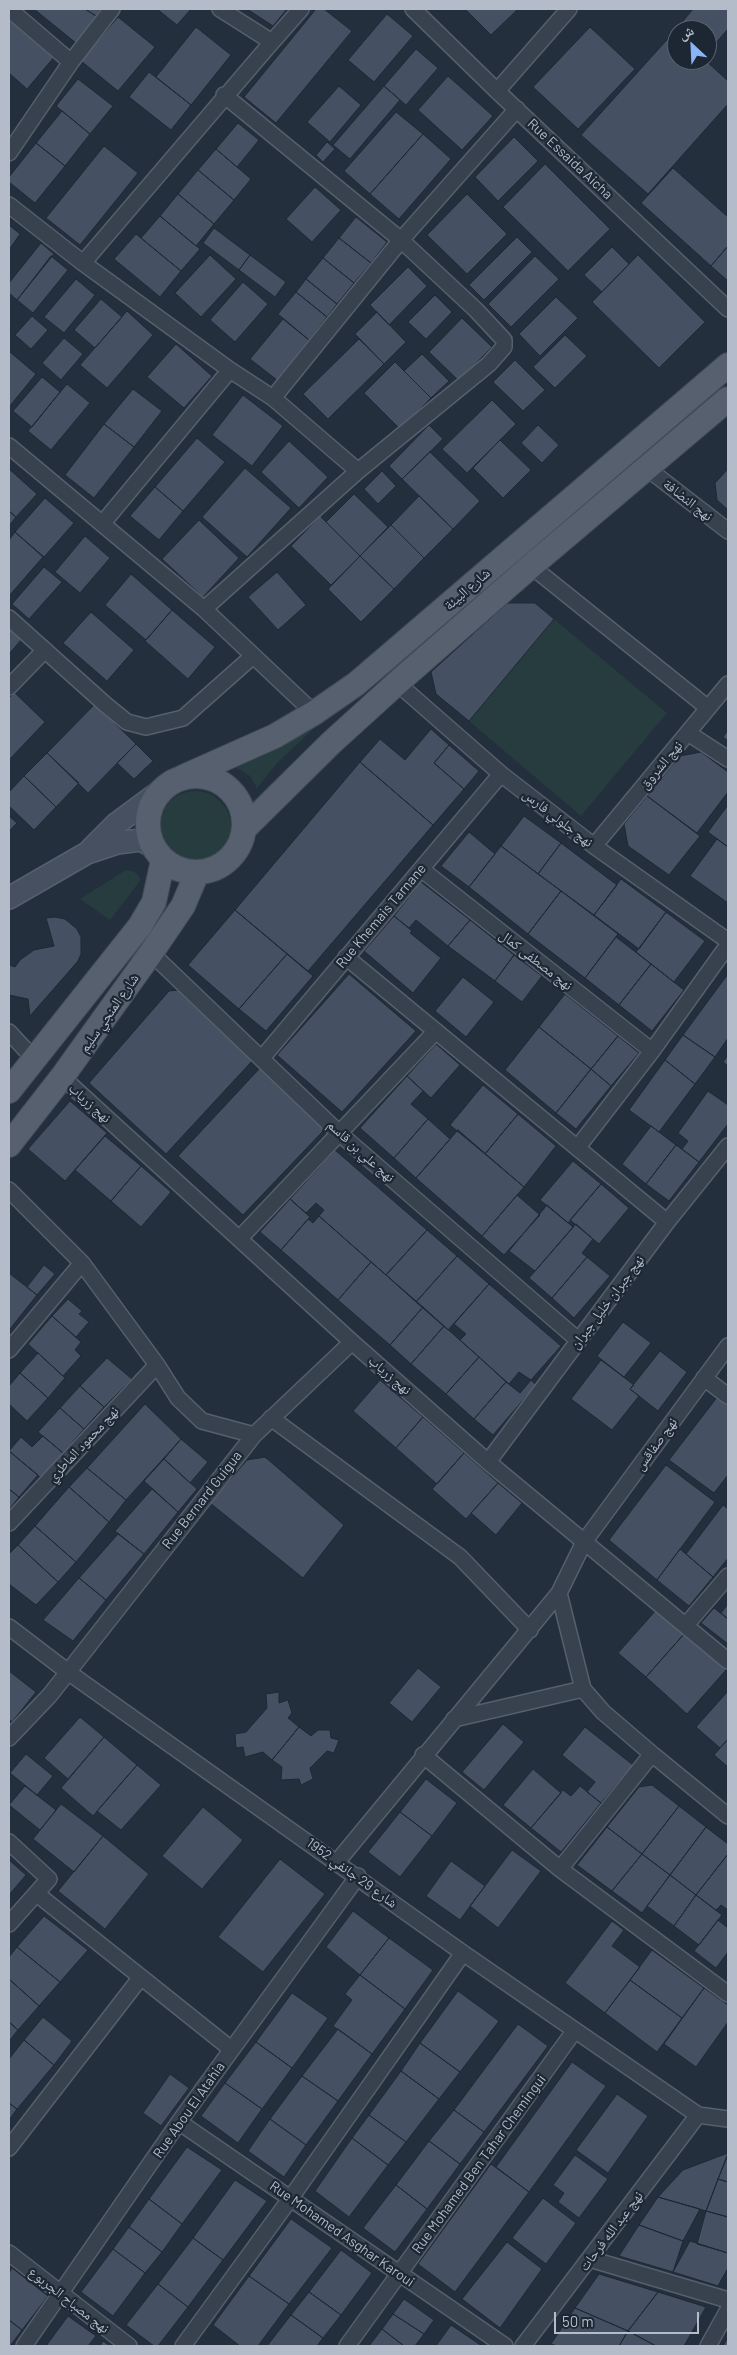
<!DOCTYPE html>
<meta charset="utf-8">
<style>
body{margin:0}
#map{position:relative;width:737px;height:2355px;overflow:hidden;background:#242f3e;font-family:Barlow,"Noto Naskh Arabic",sans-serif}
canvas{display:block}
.frame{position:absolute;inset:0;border:10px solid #b4bcc9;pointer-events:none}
.north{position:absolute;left:667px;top:20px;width:50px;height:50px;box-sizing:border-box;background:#1d2633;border:1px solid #59626f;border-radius:50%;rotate:335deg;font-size:14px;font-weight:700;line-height:20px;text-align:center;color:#b4bcc9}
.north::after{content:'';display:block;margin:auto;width:18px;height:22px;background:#8ab4f8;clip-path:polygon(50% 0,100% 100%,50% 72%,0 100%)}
.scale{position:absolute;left:554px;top:2312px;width:145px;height:22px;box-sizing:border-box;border:2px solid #b4bcc9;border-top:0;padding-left:6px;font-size:15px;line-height:18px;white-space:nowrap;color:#b4bcc9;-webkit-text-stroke:4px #1d2633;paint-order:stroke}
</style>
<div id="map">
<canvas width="737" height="2355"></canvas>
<div class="frame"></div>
<div class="north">ش</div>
<div class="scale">50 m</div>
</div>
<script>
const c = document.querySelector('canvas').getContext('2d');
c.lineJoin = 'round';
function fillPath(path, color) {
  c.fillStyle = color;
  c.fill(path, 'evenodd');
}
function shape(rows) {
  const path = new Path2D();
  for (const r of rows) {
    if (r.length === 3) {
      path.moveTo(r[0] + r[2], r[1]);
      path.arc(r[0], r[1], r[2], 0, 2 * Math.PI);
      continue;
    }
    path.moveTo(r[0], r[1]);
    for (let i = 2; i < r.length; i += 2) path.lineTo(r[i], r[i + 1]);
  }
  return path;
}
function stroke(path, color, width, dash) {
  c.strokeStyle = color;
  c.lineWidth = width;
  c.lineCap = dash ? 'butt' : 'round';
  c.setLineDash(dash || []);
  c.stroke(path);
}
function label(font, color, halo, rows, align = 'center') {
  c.font = font + ' Barlow,"Noto Naskh Arabic",sans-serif';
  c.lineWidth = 4.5;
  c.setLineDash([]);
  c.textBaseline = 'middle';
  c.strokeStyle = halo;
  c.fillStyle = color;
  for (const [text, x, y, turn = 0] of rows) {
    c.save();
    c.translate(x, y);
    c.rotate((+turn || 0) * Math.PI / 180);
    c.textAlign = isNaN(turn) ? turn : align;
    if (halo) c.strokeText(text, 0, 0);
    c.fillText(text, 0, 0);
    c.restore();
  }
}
fillPath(shape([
 [554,619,667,713,581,816,469,721],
 [341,703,277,763,257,788,250,776,232,765],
 [195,827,36],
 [126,870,133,871,139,876,140,881,110,920,80,899]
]), '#263c3f');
const building = shape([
 [34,9,85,9,96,16,76,43,34,9],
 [85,9,101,9,96,16,85,9],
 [157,9,191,9,177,25,157,9],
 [247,9,287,9,273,26,247,9],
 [316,9,324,9,352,31,276,123,244,97,316,9],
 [465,9,518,9,491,35,465,9],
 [693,9,728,9,728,29,707,53,707,30,677,30,677,35,674,32,693,9],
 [387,14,413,36,374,82,348,60,387,14],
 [118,17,155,47,118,91,81,61,118,17],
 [9,19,55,56,27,89,9,73,9,19],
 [196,27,231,55,191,105,156,77,196,27],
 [590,27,635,69,578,129,533,87,590,27],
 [674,32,677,35,677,60,705,60,728,81,728,104,648,194,581,135,674,32],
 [416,49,438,68,406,105,384,86,416,49],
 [149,72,191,105,171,130,129,97,149,72],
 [448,76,493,116,462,150,418,110,448,76],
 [78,79,113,106,90,134,56,106,78,79],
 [339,86,361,105,330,142,307,122,339,86],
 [384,86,400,100,350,159,333,145,384,86],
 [62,111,90,134,65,166,36,143,62,111],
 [396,112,423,134,370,194,344,171,396,112],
 [238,123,259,140,237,167,216,149,238,123],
 [423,134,451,159,399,219,370,194,423,134],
 [514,137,538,161,498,201,475,177,514,137],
 [327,142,335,149,323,162,316,155,327,142],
 [36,143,65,166,35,203,9,182,9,177,36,143],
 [104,146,138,173,80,245,46,218,104,146],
 [216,149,251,179,234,200,198,170,216,149],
 [545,164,610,229,568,271,503,207,545,164],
 [673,168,728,217,728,246,711,266,641,203,673,168],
 [198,170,234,200,214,224,178,194,198,170],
 [315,187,341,210,312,242,286,219,315,187],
 [178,194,214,224,196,246,160,216,178,194],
 [467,194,507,234,467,274,427,235,467,194],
 [160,216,200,249,181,271,141,238,160,216],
 [356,217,387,242,371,263,339,238,356,217],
 [9,225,20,234,9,250,9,225],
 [214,228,250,255,239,270,203,243,214,228],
 [136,234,181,271,160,297,114,259,136,234],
 [517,237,532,252,484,300,469,285,517,237],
 [339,238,371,263,354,283,323,258,339,238],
 [41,243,54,254,17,300,9,293,9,283,41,243],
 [728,246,728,281,711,266,728,246],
 [612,247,629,264,602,292,584,275,612,247],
 [210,255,236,279,201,317,175,293,210,255],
 [250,255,286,282,275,297,239,270,250,255],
 [638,255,705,322,659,368,592,302,638,255],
 [51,256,68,270,33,313,17,300,51,256],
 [535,256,559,279,511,327,488,304,535,256],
 [323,258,354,283,337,304,306,279,323,258],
 [408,267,427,286,389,325,370,305,408,267],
 [76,279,95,295,64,333,44,317,76,279],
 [306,279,337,304,327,317,296,292,306,279],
 [243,282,268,304,235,342,210,320,243,282],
 [296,292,327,317,309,340,278,314,296,292],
 [435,295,452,312,426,339,408,322,435,295],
 [556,297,578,318,540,356,519,334,556,297],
 [101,299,122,317,95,348,74,330,101,299],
 [127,311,153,335,107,388,80,365,127,311],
 [377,312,406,342,384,364,355,334,377,312],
 [32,316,48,330,31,349,15,335,32,316],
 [462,318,492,347,459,381,429,352,462,318],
 [283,319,309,340,277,380,250,359,283,319],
 [565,335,587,356,555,388,533,367,565,335],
 [64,338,83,354,61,380,42,363,64,338],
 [359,339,384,364,328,419,303,394,359,339],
 [176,344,212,376,184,408,147,377,176,344],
 [10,352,36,374,9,407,9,353,10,352],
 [422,354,449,381,431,398,404,371,422,354],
 [515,360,545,390,523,411,493,382,515,360],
 [395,362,431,398,400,429,364,393,395,362],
 [42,377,60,392,32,427,13,411,42,377],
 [67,384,90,403,51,450,28,431,67,384],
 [133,389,162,411,134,447,104,424,133,389],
 [243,395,283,426,252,466,212,435,243,395],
 [492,400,516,424,467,473,442,449,492,400],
 [104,424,134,447,94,498,65,475,104,424],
 [429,425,443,439,402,479,389,466,429,425],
 [538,425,559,445,542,463,521,443,538,425],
 [197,438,225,462,183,511,155,487,197,438],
 [500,440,531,470,503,498,473,468,500,440],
 [289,441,328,477,299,508,261,472,289,441],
 [430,452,480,501,453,529,402,479,430,452],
 [245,468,291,508,247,557,202,517,245,468],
 [9,469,37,494,16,517,9,511,9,469],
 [728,469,728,510,717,500,715,483,728,469],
 [382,471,396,486,378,504,364,489,382,471],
 [155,487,183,511,159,540,130,516,155,487],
 [354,494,388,527,360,556,326,522,354,494],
 [419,496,453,529,424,558,391,525,419,496],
 [45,498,74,523,44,557,15,532,45,498],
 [9,511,16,517,9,526,9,511],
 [320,516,360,556,331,585,291,546,320,516],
 [199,520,239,558,203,597,162,559,199,520],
 [391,525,424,558,394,589,360,556,391,525],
 [15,532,43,557,9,596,9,540,15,532],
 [85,536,110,558,80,593,55,572,85,536],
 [360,556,394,589,361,622,328,589,360,556],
 [44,567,62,582,29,619,12,604,44,567],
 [277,572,306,605,278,630,248,597,277,572],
 [131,574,172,610,146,640,105,605,131,574],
 [507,603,535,603,554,619,469,721,436,694,431,672,507,603],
 [172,610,215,647,188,679,145,641,172,610],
 [91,612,134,650,107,681,63,643,91,612],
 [9,629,21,640,9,654,9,629],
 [14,692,45,722,9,760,9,698,14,692],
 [95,704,136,744,88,793,47,753,95,704],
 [431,729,449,745,434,763,464,789,433,825,360,762,380,739,405,760,431,729],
 [728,730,728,741,723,737,728,730],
 [136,744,153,761,134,779,117,763,136,744],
 [449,745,479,771,464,789,434,763,449,745],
 [701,752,728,772,728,792,697,833,647,796,680,756,701,752],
 [47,753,79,783,56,807,24,776,47,753],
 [360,762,433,825,308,971,235,910,360,762],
 [24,776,56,807,34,830,9,806,9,792,24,776],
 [647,796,700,836,669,875,628,846,624,824,647,796],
 [728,805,728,847,708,832,728,805],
 [9,816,17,823,9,831,9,816],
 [524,816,561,843,538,874,501,846,524,816],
 [469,832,495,854,469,887,441,866,469,832],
 [717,839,728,847,728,903,690,876,717,839],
 [561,843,617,885,594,915,538,874,561,843],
 [501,846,561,891,528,934,469,887,501,846],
 [621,879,666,912,639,949,594,915,621,879],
 [421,882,470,920,448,946,416,920,409,928,394,916,421,882],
 [561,891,618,934,585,978,528,934,561,891],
 [235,910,287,954,239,1009,188,965,235,910],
 [666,912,705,941,674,982,636,952,666,912],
 [394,916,412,931,410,933,441,958,413,993,364,951,394,916],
 [55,917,65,919,77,929,81,937,81,954,78,961,30,1016,28,999,9,995,9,965,15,967,20,960,34,950,54,946,46,918,55,917],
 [470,920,514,955,495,981,448,946,470,920],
 [616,937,651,964,619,1005,585,978,616,937],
 [287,954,313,976,266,1031,239,1009,287,954],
 [514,955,542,976,522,1002,495,981,514,955],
 [651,964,684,990,652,1031,619,1005,651,964],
 [349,974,416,1031,342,1112,277,1055,349,974],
 [728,974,728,1038,715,1057,683,1035,728,974],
 [463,977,494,1002,466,1037,435,1011,463,977],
 [179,990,253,1060,166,1154,89,1083,169,991,179,990],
 [565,994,618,1036,591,1069,539,1027,565,994],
 [539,1027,591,1069,556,1113,505,1070,539,1027],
 [683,1035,715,1057,695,1084,665,1060,683,1035],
 [618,1036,639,1053,611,1086,591,1069,618,1036],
 [436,1044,460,1065,431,1098,407,1076,436,1044],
 [728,1055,728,1066,723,1062,728,1055],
 [665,1060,695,1084,659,1132,629,1110,665,1060],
 [260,1068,325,1129,243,1215,178,1156,260,1068],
 [591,1069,611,1086,576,1129,556,1113,591,1069],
 [407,1076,423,1091,411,1104,428,1119,394,1158,360,1128,407,1076],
 [483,1085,518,1114,485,1154,450,1125,483,1085],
 [708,1091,728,1105,728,1124,699,1162,682,1149,688,1141,678,1133,708,1091],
 [70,1101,107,1133,65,1181,28,1149,70,1101],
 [518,1114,556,1146,524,1187,485,1154,518,1114],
 [428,1119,450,1139,416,1178,394,1158,428,1119],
 [651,1126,676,1145,646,1184,622,1164,651,1126],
 [458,1130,524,1187,482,1236,416,1178,458,1130],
 [105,1136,141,1166,111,1201,75,1170,105,1136],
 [676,1145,699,1162,669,1201,646,1184,676,1145],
 [335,1150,427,1230,386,1275,319,1216,324,1210,316,1203,306,1213,290,1199,335,1150],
 [573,1161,601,1184,568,1223,540,1200,573,1161],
 [141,1166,171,1192,141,1227,111,1201,141,1166],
 [601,1184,629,1208,599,1244,570,1220,601,1184],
 [517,1195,540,1215,504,1255,482,1236,517,1195],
 [290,1199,310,1217,281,1250,260,1232,290,1199],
 [547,1205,573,1227,535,1271,509,1251,547,1205],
 [319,1216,371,1262,338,1300,281,1250,308,1219,313,1223,319,1216],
 [576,1224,593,1239,582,1253,587,1257,552,1298,529,1278,576,1224],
 [427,1230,457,1256,416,1302,386,1275,427,1230],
 [457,1256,489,1284,448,1330,416,1302,457,1256],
 [587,1257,610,1276,574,1318,552,1298,587,1257],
 [371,1262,423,1307,390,1345,338,1300,371,1262],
 [44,1265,55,1274,37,1295,27,1287,44,1265],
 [9,1273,37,1295,10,1329,9,1328,9,1273],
 [489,1284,561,1346,531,1380,519,1372,509,1384,460,1340,466,1334,454,1324,489,1284],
 [68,1299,82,1311,79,1314,89,1322,76,1337,52,1316,68,1299],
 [423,1307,444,1326,411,1364,390,1345,423,1307],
 [52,1316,81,1342,75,1350,81,1356,63,1376,28,1344,52,1316],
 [623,1322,651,1343,624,1377,597,1356,623,1322],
 [444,1326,479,1357,446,1394,411,1364,444,1326],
 [660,1351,687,1372,658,1411,630,1389,660,1351],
 [38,1353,65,1378,48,1398,20,1373,38,1353],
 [479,1357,506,1382,474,1419,446,1394,479,1357],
 [107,1358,132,1379,104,1407,80,1386,107,1358],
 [601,1360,634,1385,630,1389,639,1396,612,1430,571,1399,601,1360],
 [20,1373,48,1398,27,1421,9,1404,9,1386,20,1373],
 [380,1380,423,1417,396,1448,353,1411,380,1380],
 [531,1380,536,1385,493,1435,474,1419,506,1382,520,1393,531,1380],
 [80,1386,104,1407,84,1429,60,1408,80,1386],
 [718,1396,728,1404,728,1475,714,1493,669,1460,718,1396],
 [145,1404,181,1439,126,1500,87,1468,145,1404],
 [60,1408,84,1429,63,1453,38,1432,60,1408],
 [423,1417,464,1453,437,1484,396,1448,423,1417],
 [43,1436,63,1453,41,1478,9,1451,21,1437,32,1447,43,1436],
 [181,1439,208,1462,190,1483,164,1459,181,1439],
 [9,1451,38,1475,19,1497,9,1489,9,1451],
 [464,1453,498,1483,466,1519,432,1489,464,1453],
 [265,1457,344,1525,303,1578,210,1503,247,1460,265,1457],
 [164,1459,197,1489,178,1512,144,1481,164,1459],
 [666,1465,715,1502,657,1580,609,1540,666,1465],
 [87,1468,126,1500,109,1522,69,1487,87,1468],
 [498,1483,522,1503,496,1535,471,1513,498,1483],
 [69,1487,109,1522,76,1562,35,1526,69,1487],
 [9,1489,19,1497,9,1510,9,1489],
 [152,1489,178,1512,144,1554,115,1531,152,1489],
 [723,1505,728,1509,728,1558,713,1577,686,1554,723,1505],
 [35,1526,76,1562,58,1582,18,1545,35,1526],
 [118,1534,144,1554,106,1600,79,1578,118,1534],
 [18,1545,58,1582,36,1605,9,1584,9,1554,18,1545],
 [680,1549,713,1577,689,1606,657,1580,680,1549],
 [79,1578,106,1600,73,1641,43,1620,79,1578],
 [728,1604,728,1619,721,1613,728,1604],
 [714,1608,728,1619,728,1644,701,1623,714,1608],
 [657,1609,684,1634,646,1677,618,1653,657,1609],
 [684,1634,726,1670,687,1714,646,1677,684,1634],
 [418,1668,441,1687,412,1722,389,1703,418,1668],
 [9,1671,36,1692,12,1722,9,1719,9,1671],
 [728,1691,728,1739,720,1748,696,1727,728,1691],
 [279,1692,279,1703,288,1700,292,1713,288,1718,299,1727,272,1760,263,1752,245,1757,243,1747,236,1748,235,1734,246,1732,267,1708,266,1694,279,1692],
 [80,1717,104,1737,68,1779,44,1758,80,1717],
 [503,1724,524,1742,484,1790,462,1772,503,1724],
 [299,1727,311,1736,318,1730,330,1730,331,1738,339,1740,334,1753,327,1751,310,1768,313,1779,301,1785,299,1779,281,1780,282,1767,272,1760,299,1727],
 [585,1727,633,1765,601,1803,587,1792,595,1782,562,1755,585,1727],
 [104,1737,137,1765,93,1816,61,1788,104,1737],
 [728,1739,728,1767,714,1755,728,1739],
 [26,1754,53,1776,37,1795,10,1773,26,1754],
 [137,1765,161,1785,121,1830,97,1811,137,1765],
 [533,1769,561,1793,531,1828,503,1805,533,1769],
 [426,1779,457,1803,432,1836,400,1812,426,1779],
 [652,1785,679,1806,642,1854,607,1827,639,1787,652,1785],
 [25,1786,56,1810,40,1830,9,1805,25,1786],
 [580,1786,601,1803,561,1852,531,1828,563,1790,571,1796,580,1786],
 [61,1804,103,1836,74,1872,33,1839,61,1804],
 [679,1806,706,1827,670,1875,642,1854,679,1806],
 [203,1807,243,1840,202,1889,162,1856,203,1807],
 [400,1812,432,1836,400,1877,368,1852,400,1812],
 [607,1827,642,1854,612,1891,577,1865,607,1827],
 [706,1827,728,1844,728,1854,696,1895,670,1875,706,1827],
 [103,1836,149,1874,105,1929,58,1891,103,1836],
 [512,1850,541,1871,498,1928,470,1906,512,1850],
 [642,1854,670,1875,642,1913,612,1891,642,1854],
 [728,1854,728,1910,721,1905,716,1910,696,1895,728,1854],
 [280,1859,325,1894,263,1972,218,1937,280,1859],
 [9,1860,26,1875,9,1895,9,1860],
 [451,1861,485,1886,460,1920,426,1896,451,1861],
 [670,1875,696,1895,674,1926,647,1906,670,1875],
 [696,1895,722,1915,699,1945,674,1926,696,1895],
 [353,1911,389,1938,360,1975,326,1947,353,1911],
 [44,1916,88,1950,60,1982,17,1947,44,1916],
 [718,1920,728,1928,728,1952,716,1968,694,1951,718,1920],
 [612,1921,624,1930,612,1946,640,1967,605,2013,565,1983,612,1921],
 [389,1938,433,1970,405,2009,360,1975,389,1938],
 [17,1947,60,1982,39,2006,9,1979,9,1957,17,1947],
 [652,1950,704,1988,682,2018,630,1980,652,1950],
 [360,1975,405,2009,372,2054,333,2026,352,2000,345,1994,360,1975],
 [9,1979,39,2006,18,2030,9,2022,9,1979],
 [630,1980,682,2018,657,2052,605,2013,630,1980],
 [704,1988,728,2005,728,2022,696,2067,664,2044,704,1988],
 [458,1991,499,2021,460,2072,420,2043,458,1991],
 [292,1993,328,2018,292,2068,256,2042,292,1993],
 [43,2017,72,2041,54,2065,24,2040,43,2017],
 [9,2022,18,2030,9,2041,9,2022],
 [518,2024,548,2046,484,2132,454,2110,518,2024],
 [338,2029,372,2054,338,2101,302,2076,338,2029],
 [24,2040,54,2065,17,2109,9,2103,9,2059,24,2040],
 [256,2042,292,2068,262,2109,225,2083,256,2042],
 [420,2043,460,2072,439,2099,401,2071,420,2043],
 [572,2062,606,2086,529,2192,496,2167,572,2062],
 [401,2071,439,2099,406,2142,369,2115,401,2071],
 [170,2074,189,2088,161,2126,143,2113,170,2074],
 [302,2076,338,2101,306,2145,270,2119,302,2076],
 [225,2083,262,2109,238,2143,201,2116,225,2083],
 [617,2094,648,2116,608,2173,576,2150,617,2094],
 [9,2103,17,2109,9,2120,9,2103],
 [454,2110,484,2132,460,2164,429,2141,454,2110],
 [369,2115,406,2142,388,2165,352,2138,369,2115],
 [270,2119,306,2145,284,2177,248,2151,270,2119],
 [352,2138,388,2165,349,2217,315,2191,352,2138],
 [429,2141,460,2164,427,2209,396,2185,429,2141],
 [187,2147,222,2170,182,2224,149,2199,187,2147],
 [728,2153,706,2211,658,2197,683,2170,728,2153],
 [575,2155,608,2179,579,2218,558,2202,564,2193,553,2185,575,2155],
 [728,2155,728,2182,718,2179,728,2155],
 [491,2164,529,2192,455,2292,418,2264,491,2164],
 [718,2179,728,2182,728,2217,706,2211,718,2179],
 [235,2180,267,2201,223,2260,193,2238,235,2180],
 [396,2185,427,2209,395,2252,363,2228,396,2185],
 [658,2197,700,2209,683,2241,639,2225,658,2197],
 [543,2198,576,2223,546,2264,512,2238,543,2198],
 [149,2199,182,2224,162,2252,129,2227,149,2199],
 [706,2211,728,2217,728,2253,697,2244,706,2211],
 [291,2219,332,2248,289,2304,249,2276,291,2219],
 [639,2225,683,2241,673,2272,619,2256,639,2225],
 [129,2227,162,2252,145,2273,113,2249,129,2227],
 [193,2238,223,2260,188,2307,158,2284,193,2238],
 [690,2241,728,2253,728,2268,718,2286,673,2272,690,2241],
 [507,2242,542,2269,500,2328,462,2299,507,2242],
 [113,2249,145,2273,113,2316,81,2292,113,2249],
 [341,2250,372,2273,341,2315,309,2292,341,2250],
 [12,2268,48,2296,22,2330,9,2320,9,2273,12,2268],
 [599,2274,658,2292,628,2331,575,2308,599,2274],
 [249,2276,289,2304,258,2346,240,2346,213,2325,249,2276],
 [158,2284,188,2307,158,2346,154,2346,126,2325,158,2284],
 [309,2292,341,2315,323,2338,291,2315,309,2292],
 [658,2292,706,2307,684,2346,656,2346,628,2331,658,2292],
 [404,2299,434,2320,424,2334,393,2314,404,2299],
 [575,2308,628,2331,619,2346,557,2346,551,2344,575,2308],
 [393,2314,424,2334,415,2346,404,2346,382,2329,393,2314],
 [291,2315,323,2338,317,2346,267,2346,291,2315],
 [68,2316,96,2336,88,2346,46,2346,68,2316],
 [9,2320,22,2330,10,2346,9,2346,9,2320],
 [451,2325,482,2346,436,2346,451,2325],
 [382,2329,404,2346,369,2346,382,2329],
 [628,2331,656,2346,619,2346,628,2331],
 [728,2337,728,2346,723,2346,728,2337],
 [103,2341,110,2346,100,2346,103,2341]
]);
fillPath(building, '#455162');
stroke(building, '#1f2835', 1);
const street = shape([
 [9,9,71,62],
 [413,9,497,91,728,309],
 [272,42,301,9],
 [497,91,569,9],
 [9,153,71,62,112,9],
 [9,205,83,263,230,370,273,398,358,471],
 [83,263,272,42,220,9],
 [273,398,401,240,517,109],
 [9,446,204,609,314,713],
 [648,469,728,531],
 [102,524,230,370],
 [531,566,708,708],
 [204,609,358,471,489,364,504,347,504,340,476,310,401,240,224,95],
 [9,618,106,705,127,722,146,727,183,718,253,656],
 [397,683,501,774,594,846,728,941],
 [9,687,45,650],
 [688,733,728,759],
 [594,846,728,684],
 [421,869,652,1051],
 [151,953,340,1134,578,1340],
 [346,957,667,1222],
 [9,1032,34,1059],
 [262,1058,501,774],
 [62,1077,352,1342,488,1462,728,1661],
 [578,1147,652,1051,728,945],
 [9,1190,82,1263,157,1365,178,1398,202,1421,254,1435],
 [240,1238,436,1031],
 [9,1350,82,1263],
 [704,1378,728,1396],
 [271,1418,460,1557,530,1630],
 [488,1462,667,1222,728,1146],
 [9,1523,157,1365],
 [559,1593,583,1689,603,1712,652,1754,560,1869],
 [686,1625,728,1576],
 [9,1627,68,1672,463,1953,698,2115,728,2119],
 [454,1719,583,1689],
 [9,1738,50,1695,254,1435,352,1342],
 [652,1754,728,1816],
 [423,1755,560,1869,728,1994],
 [9,1842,49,1879,9,1924],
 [337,1862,559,1593,584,1542,728,1346],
 [37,1894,231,2049],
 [179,2122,505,2346],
 [9,2148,141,1977],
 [9,2253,129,2346],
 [590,2259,728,2300],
 [24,2346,179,2122,358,1876],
 [183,2346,290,2199,463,1953],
 [347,2346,575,2030],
 [523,2346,698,2115],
 [708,2346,728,2310]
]);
const secondary = shape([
 [91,849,116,824,162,790],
 [9,898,87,853,117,843,141,840,153,847]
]);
const primary = shape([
 [196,824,48],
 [183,777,275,736,314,713,356,684,728,365],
 [245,828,331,743,397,683,531,566,728,399],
 [9,1091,140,926,154,902,163,860],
 [9,1145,62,1077,151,953,183,906,197,873]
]);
stroke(street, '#565f6c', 18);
stroke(secondary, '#565f6c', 24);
stroke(primary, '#414a57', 26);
stroke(street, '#38414e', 15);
stroke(secondary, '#465061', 21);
stroke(primary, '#56606e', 24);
label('14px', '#b4bcc9', '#1d2633', [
 ["Rue Essaida Aicha",570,159,43],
 ["نهج النضافة",688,500,38],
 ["شارع البيئة",467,589,-41],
 ["نهج الشروق",661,765,-50],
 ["نهج جلولي فارس",558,818,38],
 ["Rue Khemais Tarnane",381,916,-50],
 ["نهج مصطفى كمال",536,960,38],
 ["شارع المنجي سليم",109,1013,-55],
 ["نهج زرياب",90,1103,42],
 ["نهج علي بن قاسم",361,1151,42],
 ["نهج جبران خليل جبران",607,1302,-53],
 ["نهج زرياب",390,1375,41],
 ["نهج محمود الماطري",83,1444,-47],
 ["نهج صفاقس",656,1444,-54],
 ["Rue Bernard Guigua",202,1500,-52],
 ["شارع 29 جانفي 1952",352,1873,36],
 ["Rue Abou El Atahia",189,2110,-55],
 ["Rue Mohamed Ben Tahar Chemingui",479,2164,-54],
 ["نهج عبد الله فرحات",611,2231,-53],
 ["Rue Mohamed Asghar Karoui",342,2234,35],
 ["نهج مصباح الجربوع",69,2300,38]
]);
</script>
